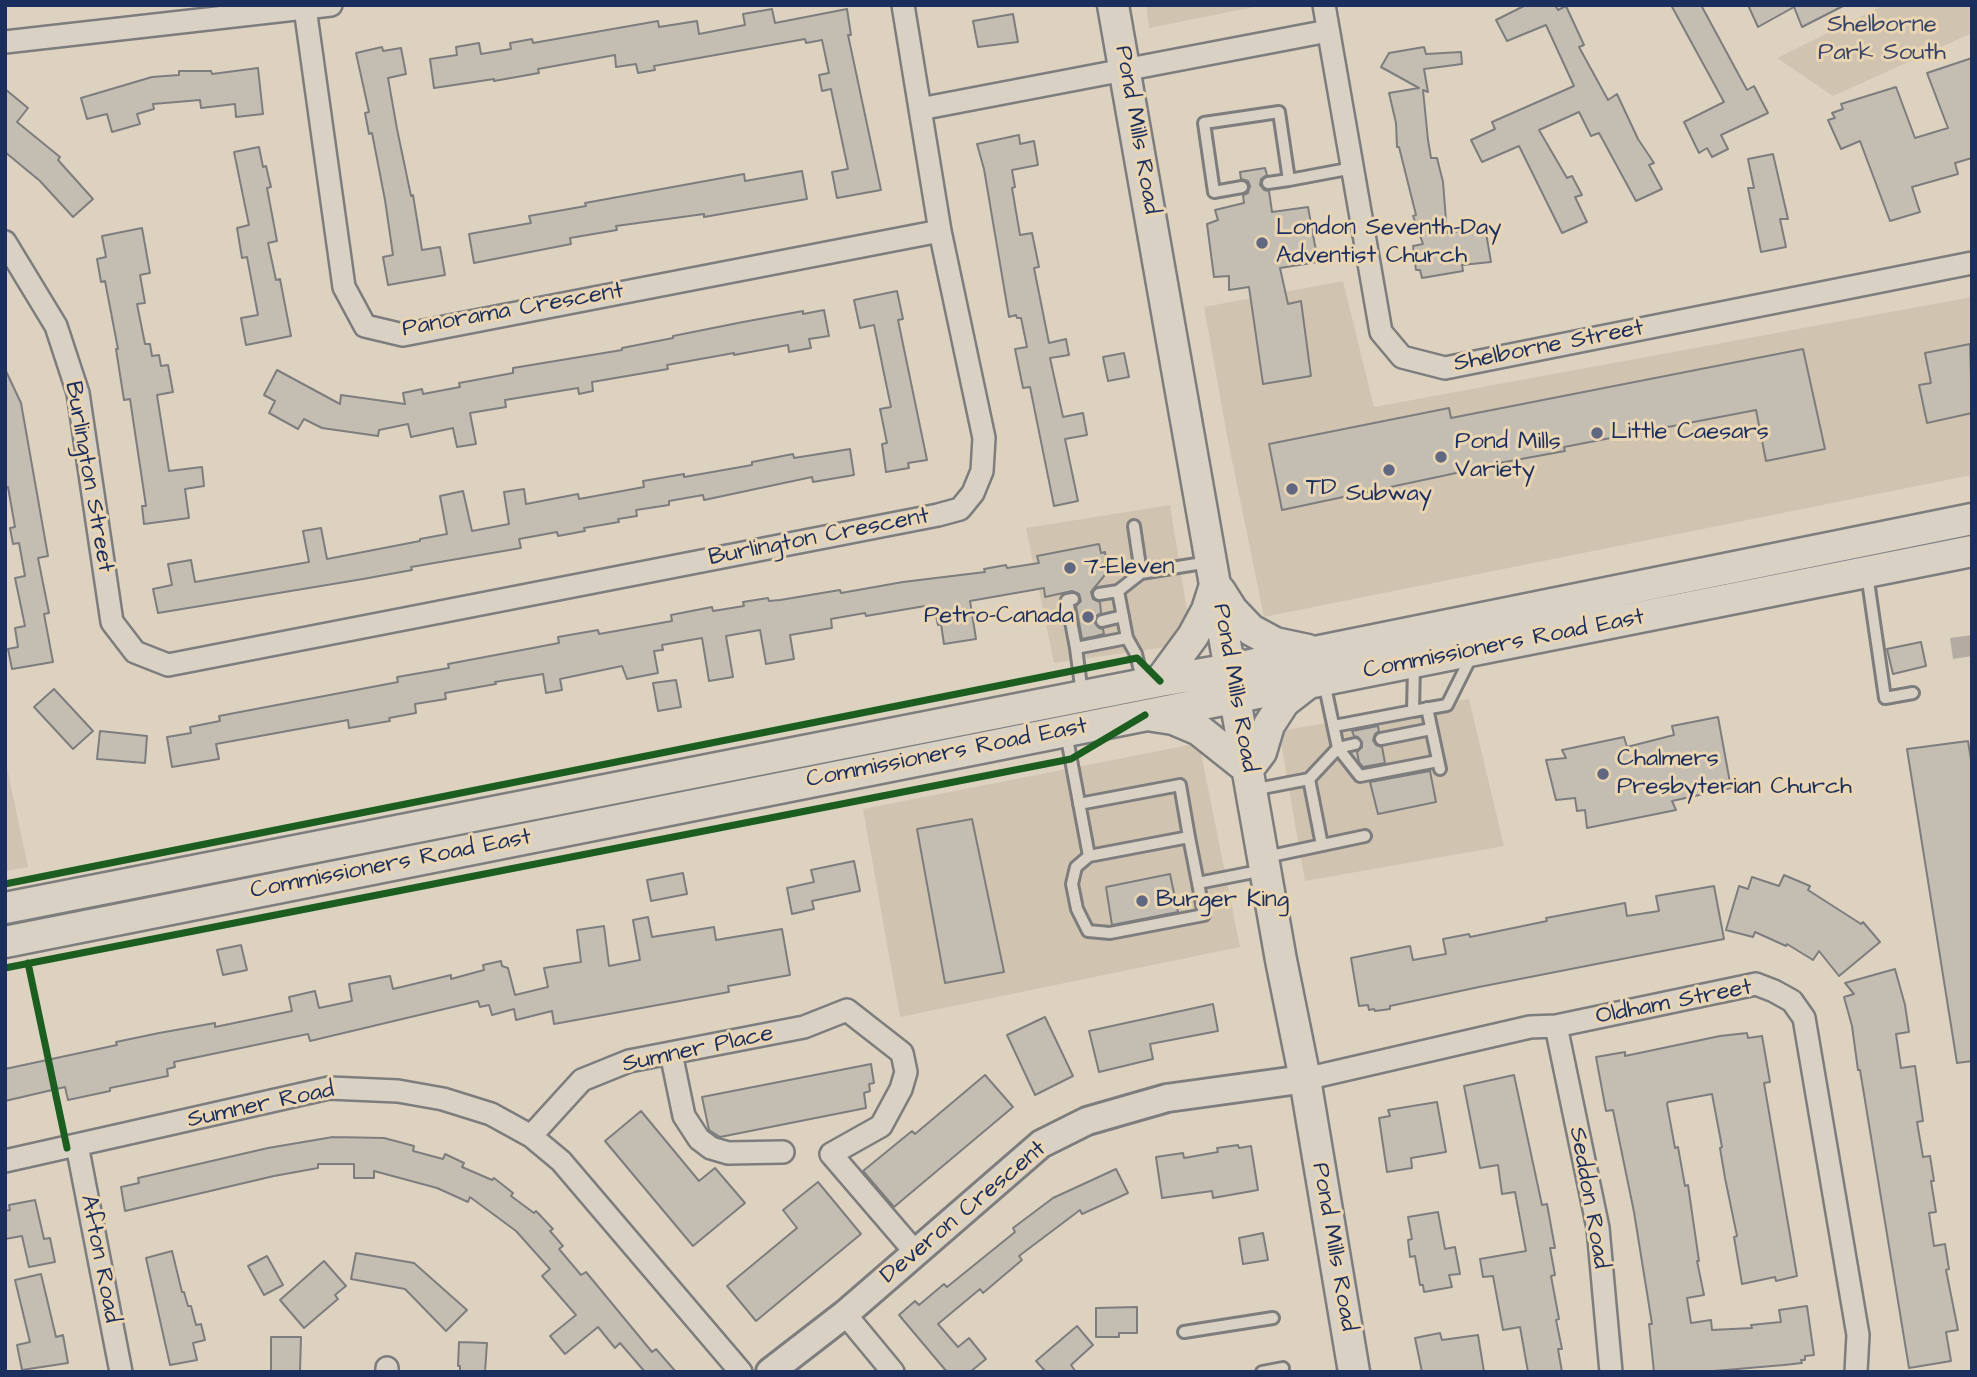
<!DOCTYPE html>
<style>
body{margin:0}
#map{position:relative;width:1977px;height:1377px;overflow:hidden;background:#ddd2c0;font-family:"Architects Daughter",sans-serif}
canvas{display:block}
.frame{position:absolute;inset:0;border:7px solid #1b2f5e;pointer-events:none}
</style>
<div id="map">
<canvas width="1977" height="1377"></canvas>
<div class="frame"></div>
</div>
<script>
const c = document.querySelector('canvas').getContext('2d');
c.lineJoin = 'round';
function fillPath(path, color) {
  c.fillStyle = color;
  c.fill(path, 'evenodd');
}
function shape(rows) {
  const path = new Path2D();
  for (const r of rows) {
    path.moveTo(r[0], r[1]);
    for (let i = 2; i < r.length; i += 2) path.lineTo(r[i], r[i + 1]);
  }
  return path;
}
function stroke(path, color, width, dash) {
  c.strokeStyle = color;
  c.lineWidth = width;
  c.lineCap = dash ? 'butt' : 'round';
  c.setLineDash(dash || []);
  c.stroke(path);
}
function label(font, color, halo, rows, align = 'center') {
  c.font = font + ' "Architects Daughter",sans-serif';
  c.lineWidth = 6;
  c.setLineDash([]);
  c.textBaseline = 'middle';
  c.strokeStyle = halo;
  c.fillStyle = color;
  for (const [text, x, y, turn = 0] of rows) {
    c.save();
    c.translate(x, y);
    c.rotate((+turn || 0) * Math.PI / 180);
    c.textAlign = isNaN(turn) ? turn : align;
    if (halo) c.strokeText(text, 0, 0);
    c.fillText(text, 0, 0);
    c.restore();
  }
}
fillPath(shape([
 [1146,5,1264,5,1149,28],
 [1343,281,1374,407,1972,297,1972,475,1264,617,1227,436,1204,307],
 [1170,505,1187,611,1167,647,1054,663,1026,528],
 [1469,699,1504,846,1305,881,1279,731],
 [1199,743,1240,947,900,1017,863,809],
 [5,758,28,867,5,871]
]), '#d0c4b1');
fillPath(shape([
 [1884,5,1972,5,1972,33,1833,96,1777,58]
]), '#d0c3b0');
fillPath(shape([
 [1972,635,1972,656,1953,659,1950,638]
]), '#b4aca3');
const building = shape([
 [1526,5,1555,5,1558,10,1566,6,1584,45,1579,47,1608,100,1617,94,1638,139,1654,163,1649,165,1662,189,1636,201,1599,133,1591,136,1579,112,1539,130,1567,178,1572,176,1582,195,1575,197,1587,222,1562,233,1519,146,1482,162,1471,140,1495,129,1492,122,1574,86,1546,25,1507,41,1496,20,1526,5],
 [1671,5,1701,5,1747,90,1754,86,1768,113,1721,135,1728,149,1712,157,1707,148,1699,153,1684,122,1724,102,1671,5],
 [1748,5,1845,5,1802,27,1794,7,1758,27,1748,5],
 [772,9,775,23,847,9,851,35,848,35,881,190,837,198,832,172,848,169,831,89,822,91,819,75,829,73,822,40,806,43,805,39,654,66,655,70,638,73,636,64,616,67,615,55,538,69,539,73,494,81,494,79,434,88,430,59,457,55,456,47,479,43,481,54,511,49,510,43,532,39,533,43,658,21,659,27,697,21,699,34,745,25,743,14,772,9],
 [1013,14,1018,42,978,47,973,21,1013,14],
 [382,47,383,51,401,48,406,74,388,78,397,129,411,196,413,195,422,250,440,247,445,275,388,285,383,257,393,255,385,200,372,133,369,134,365,113,369,112,356,53,382,47],
 [1424,47,1426,54,1461,52,1462,64,1424,69,1428,92,1423,90,1428,140,1431,158,1437,158,1443,182,1447,233,1485,227,1491,262,1462,265,1463,271,1422,278,1420,270,1416,270,1413,246,1423,244,1413,216,1416,215,1399,147,1397,147,1396,123,1389,93,1419,88,1381,67,1389,53,1424,47],
 [1972,58,1972,158,1955,163,1958,174,1912,187,1920,212,1890,221,1860,141,1841,149,1828,120,1835,118,1832,113,1843,109,1841,104,1896,87,1915,138,1948,128,1927,73,1972,58],
 [258,68,263,114,236,117,235,104,201,108,200,100,153,104,154,109,137,114,140,124,112,132,107,114,87,119,81,98,152,77,179,75,179,71,211,71,212,74,258,68],
 [5,89,28,108,17,122,60,157,58,160,93,199,73,217,40,181,5,152,5,89],
 [1019,135,1020,144,1034,141,1038,165,1012,170,1015,187,1012,188,1020,235,1032,233,1039,267,1034,268,1049,343,1066,339,1069,355,1050,358,1063,417,1083,413,1087,435,1065,439,1078,501,1054,506,1030,387,1023,388,1015,349,1027,347,1021,318,1017,318,1016,315,1009,317,984,169,977,144,1019,135],
 [259,147,263,167,266,166,271,187,267,188,277,241,268,243,276,280,280,279,291,336,246,345,241,318,258,315,247,257,242,258,237,228,249,225,234,152,259,147],
 [1773,154,1788,219,1780,219,1786,247,1761,252,1748,188,1754,188,1748,159,1773,154],
 [1265,168,1267,175,1261,179,1260,185,1264,190,1269,191,1272,212,1308,207,1318,262,1280,268,1288,304,1301,301,1311,376,1263,384,1249,287,1229,290,1229,276,1214,277,1207,224,1218,220,1215,210,1244,203,1243,195,1248,193,1250,186,1248,181,1241,179,1240,172,1265,168],
 [802,171,807,199,704,217,704,214,616,226,617,230,570,238,571,244,474,263,469,234,531,223,529,216,586,206,585,203,744,174,745,181,802,171],
 [142,228,150,273,140,275,145,303,137,304,145,344,150,344,152,356,159,355,161,366,168,365,173,392,157,395,169,471,202,467,204,486,185,489,189,518,144,524,142,506,146,506,130,399,124,400,116,349,118,349,105,281,101,282,97,259,106,257,102,236,142,228],
 [897,291,903,319,898,320,927,460,908,463,909,468,886,472,882,444,887,443,880,409,891,407,887,388,874,325,860,328,854,300,897,291],
 [824,310,829,336,809,339,811,348,789,352,788,345,734,355,734,353,667,365,668,369,592,382,593,391,579,394,578,388,505,400,506,407,470,413,476,444,457,447,453,428,411,437,408,424,379,430,378,436,322,428,304,419,298,429,269,413,275,401,264,395,277,370,340,404,341,395,405,404,403,393,422,389,423,394,460,387,459,383,513,373,513,368,622,350,622,348,673,338,673,336,743,322,803,311,803,314,824,310],
 [1970,344,1972,413,1927,423,1919,385,1931,383,1925,353,1970,344],
 [1803,349,1825,449,1766,461,1756,410,1564,447,1565,451,1461,470,1461,472,1282,510,1269,444,1449,408,1451,418,1803,349],
 [1124,353,1129,377,1108,381,1103,357,1124,353],
 [5,369,21,403,48,556,38,558,49,613,44,614,53,662,12,669,8,649,18,647,15,628,25,626,15,578,25,576,19,543,13,544,10,528,15,527,8,487,5,488,5,369],
 [850,449,854,475,813,482,812,477,704,500,703,495,669,501,669,505,636,510,637,516,618,519,619,522,584,528,585,531,558,536,557,532,519,539,521,548,411,567,412,570,363,579,158,613,153,589,172,585,168,564,191,560,195,582,309,562,303,531,321,528,327,559,420,541,420,539,447,534,440,496,463,491,472,531,509,524,504,492,524,489,526,504,578,494,579,499,644,487,643,481,684,474,684,477,752,465,752,462,793,454,794,458,850,449],
 [1099,544,1101,553,1105,552,1108,571,1091,592,1093,599,1100,602,1101,613,1096,616,1095,623,1099,628,1103,629,1104,634,1096,636,1082,639,1076,606,1081,601,1079,594,1072,591,1045,597,1044,588,970,601,976,639,944,644,941,624,938,625,934,607,925,608,925,606,866,616,865,613,831,619,832,628,790,635,794,659,766,664,760,630,726,636,733,677,709,681,702,638,662,645,663,650,654,651,658,673,627,679,622,666,560,679,562,690,546,693,543,674,495,682,496,684,445,693,446,699,415,704,416,713,389,718,390,721,349,728,348,720,216,744,219,759,172,767,167,737,191,733,190,727,220,721,219,716,398,682,397,677,449,668,448,664,559,643,558,637,598,630,599,634,672,621,671,615,712,607,713,611,744,606,743,602,768,598,769,601,780,600,840,590,841,593,903,582,985,572,984,569,1006,565,1007,568,1039,563,1037,556,1099,544],
 [1921,642,1926,666,1893,674,1887,649,1921,642],
 [676,680,681,707,658,711,653,683,676,680],
 [54,689,93,731,73,749,34,707,54,689],
 [1718,717,1731,788,1672,801,1676,810,1587,828,1585,810,1577,811,1575,798,1556,800,1546,760,1566,758,1562,750,1624,737,1627,747,1674,735,1672,726,1718,717],
 [1378,726,1379,731,1375,734,1373,740,1376,745,1382,747,1385,763,1363,767,1359,762,1357,752,1362,747,1362,742,1358,737,1354,736,1352,731,1378,726],
 [100,731,147,736,145,763,97,759,100,731],
 [1968,741,1972,766,1972,1061,1957,1063,1907,749,1968,741],
 [1430,771,1436,802,1378,814,1370,782,1430,771],
 [972,819,1004,972,945,983,917,829,972,819],
 [854,861,860,891,812,901,814,909,792,914,787,888,814,882,811,870,854,861],
 [683,873,687,894,651,901,647,880,683,873],
 [1170,874,1178,912,1112,925,1106,887,1170,874],
 [1784,875,1810,886,1808,890,1861,924,1863,922,1880,942,1839,976,1819,951,1813,960,1787,944,1786,946,1755,932,1753,937,1726,930,1739,886,1748,889,1752,877,1779,886,1784,875],
 [1714,886,1724,939,1479,987,1390,1006,1390,1009,1375,1011,1374,1009,1369,1010,1368,1005,1359,1006,1351,958,1410,946,1413,960,1446,954,1443,939,1469,934,1470,937,1547,921,1546,918,1625,903,1627,916,1659,911,1656,896,1714,886],
 [648,917,652,937,714,927,716,940,782,929,790,975,728,986,729,992,554,1024,552,1011,516,1020,514,1009,492,1015,489,1005,480,1007,478,1001,310,1041,308,1034,174,1062,175,1067,167,1069,168,1076,110,1088,110,1091,68,1100,65,1087,5,1101,5,1069,117,1045,116,1042,159,1033,215,1023,215,1027,292,1011,289,997,315,991,319,1008,352,1001,349,984,390,976,393,989,451,975,451,979,484,970,483,965,501,961,502,966,508,968,515,995,548,987,544,968,581,962,577,930,604,926,609,966,640,960,633,920,648,917],
 [241,945,247,970,223,975,217,950,241,945],
 [1895,969,1905,1005,1909,1032,1896,1034,1901,1068,1915,1066,1923,1121,1917,1122,1923,1157,1930,1156,1934,1181,1931,1181,1936,1212,1929,1213,1934,1246,1945,1244,1949,1269,1946,1270,1958,1330,1946,1332,1951,1361,1909,1368,1860,1070,1858,1070,1852,1026,1844,997,1854,994,1845,983,1895,969],
 [1213,1004,1218,1031,1150,1044,1153,1059,1099,1072,1089,1031,1213,1004],
 [1045,1017,1073,1076,1035,1095,1007,1035,1045,1017],
 [1747,1033,1748,1038,1762,1036,1770,1082,1764,1083,1797,1276,1776,1281,1775,1277,1742,1284,1734,1237,1737,1236,1725,1178,1720,1148,1722,1147,1712,1094,1668,1102,1667,1104,1675,1148,1678,1147,1685,1186,1688,1185,1699,1261,1697,1261,1704,1295,1687,1298,1691,1323,1711,1320,1712,1330,1752,1328,1751,1325,1781,1322,1779,1310,1807,1306,1814,1355,1805,1356,1805,1360,1801,1360,1802,1363,1784,1365,1702,1372,1654,1372,1649,1324,1652,1324,1634,1212,1613,1110,1606,1111,1596,1057,1625,1052,1625,1056,1720,1036,1747,1033],
 [871,1064,874,1083,869,1084,870,1091,864,1093,866,1108,720,1137,709,1130,702,1097,871,1064],
 [985,1075,1013,1107,894,1207,863,1171,912,1131,915,1134,985,1075],
 [1514,1075,1542,1205,1547,1204,1555,1248,1550,1248,1555,1275,1551,1276,1559,1319,1556,1320,1562,1349,1558,1349,1562,1372,1528,1372,1520,1327,1503,1330,1493,1276,1483,1277,1480,1259,1526,1251,1515,1192,1502,1194,1498,1165,1480,1168,1464,1086,1514,1075],
 [1437,1102,1446,1152,1411,1158,1412,1168,1387,1172,1379,1118,1390,1116,1388,1110,1437,1102],
 [641,1111,699,1181,715,1168,745,1203,693,1246,605,1141,641,1111],
 [333,1137,384,1138,414,1146,413,1151,443,1159,445,1154,464,1163,462,1167,492,1180,494,1178,513,1193,511,1196,534,1213,536,1211,553,1229,550,1231,563,1246,559,1249,581,1275,586,1272,652,1352,656,1349,676,1372,645,1372,620,1343,615,1348,598,1327,565,1354,550,1336,576,1315,542,1276,550,1269,516,1231,470,1197,468,1202,437,1188,374,1171,374,1178,354,1178,354,1164,318,1164,318,1168,274,1176,125,1211,121,1187,139,1183,138,1178,268,1148,333,1137],
 [1238,1145,1239,1148,1251,1146,1258,1190,1213,1198,1212,1191,1162,1198,1156,1157,1183,1153,1184,1158,1218,1152,1217,1148,1238,1145],
 [1116,1169,1128,1193,1082,1214,1080,1210,1019,1256,1022,1260,983,1293,980,1289,938,1324,958,1347,969,1338,986,1359,970,1372,947,1372,899,1315,915,1301,919,1305,944,1284,947,1287,1015,1232,1013,1228,1053,1198,1116,1169],
 [818,1182,861,1234,756,1321,727,1286,797,1228,783,1210,818,1182],
 [35,1200,44,1239,50,1238,55,1262,29,1267,22,1236,5,1239,5,1211,10,1210,9,1205,35,1200],
 [1438,1212,1445,1249,1455,1247,1460,1274,1449,1275,1452,1287,1424,1292,1423,1285,1420,1285,1415,1256,1410,1257,1408,1240,1412,1239,1408,1217,1438,1212],
 [1263,1233,1268,1260,1243,1264,1239,1238,1263,1233],
 [172,1251,182,1292,184,1292,188,1306,191,1306,196,1325,201,1324,205,1340,193,1343,197,1360,170,1365,146,1258,172,1251],
 [356,1253,414,1263,467,1310,446,1331,405,1289,351,1279,356,1253],
 [267,1256,283,1285,264,1295,248,1266,267,1256],
 [324,1261,346,1286,335,1295,338,1299,304,1328,280,1300,324,1261],
 [41,1274,56,1337,63,1335,68,1363,22,1370,17,1345,30,1342,15,1280,41,1274],
 [1137,1307,1137,1333,1119,1333,1119,1337,1096,1337,1096,1308,1137,1307],
 [1077,1326,1093,1345,1071,1365,1076,1372,1046,1372,1036,1361,1077,1326],
 [1440,1333,1442,1340,1478,1335,1484,1372,1422,1372,1415,1338,1440,1333],
 [271,1337,301,1337,300,1372,271,1372,271,1337],
 [459,1342,487,1343,485,1372,460,1372,460,1366,458,1366,459,1342]
]);
fillPath(building, '#c4bdb2');
stroke(building, '#7e7d7e', 2);
const service = shape([
 [1268,183,1289,180],
 [1242,187,1214,192,1204,123,1279,112,1289,180,1353,168],
 [1134,526,1141,573],
 [1867,574,1885,698,1913,693],
 [1099,594,1118,591],
 [1073,599,1067,600,1076,648],
 [1102,621,1123,616],
 [1143,683,1136,654,1127,638,1118,591,1141,573,1209,562],
 [1082,694,1076,648,1127,638],
 [1427,708,1440,769],
 [1413,711,1447,705,1471,657],
 [1334,726,1413,711,1414,665],
 [1066,733,1089,856,1189,837,1198,883,1264,870],
 [1381,739,1431,729],
 [1355,744,1338,748,1360,776,1438,761],
 [1309,779,1322,845],
 [1252,790,1309,779,1338,748,1324,682],
 [1079,804,1180,785,1189,837],
 [1089,856,1076,867,1072,884,1077,909,1088,931,1110,933,1204,915,1198,883],
 [1266,857,1365,836],
 [1184,1332,1273,1318],
 [1262,1372,1283,1368]
]);
const minor = shape([
 [1324,5,1381,332,1402,357,1445,368,1972,263],
 [305,8,344,287,365,326,403,335,940,231],
 [5,42,331,5],
 [920,109,1328,31],
 [5,242,56,326,78,393,112,622,135,652,168,665,938,515,960,509,973,493,982,471,984,438,940,231,903,5],
 [1556,1026,1598,1228,1611,1372],
 [671,1053,684,1116,699,1139,711,1148,728,1153,783,1152],
 [1305,1079,1530,1027,1556,1026,1756,984,1774,991,1792,1001,1804,1018,1858,1335,1856,1372],
 [531,1136,582,1080,629,1061,804,1027,847,1010,902,1053,906,1072,901,1089,881,1126,831,1154,916,1253],
 [77,1145,121,1372],
 [5,1161,329,1088,398,1091,443,1099,491,1114,531,1136,561,1161,741,1372],
 [845,1314,893,1372],
 [387,1368,387,1372]
]);
const tertiary = shape([
 [770,1372,845,1314,1041,1144,1087,1121,1167,1098,1305,1079]
]);
const secondary = shape([
 [1113,5,1281,960,1305,1079,1354,1372],
 [1220,591,1232,610,1251,630,1275,643,1308,650],
 [1160,681,1193,636,1207,610,1215,585],
 [1153,716,1173,719,1199,730,1248,769],
 [1248,769,1261,752,1269,725,1284,702,1306,685],
 [5,908,1160,681,1231,669,1972,519],
 [5,942,1972,551]
]);
stroke(service, '#7e7d7e', 16);
stroke(minor, '#7e7d7e', 26);
stroke(tertiary, '#7e7d7e', 32);
stroke(secondary, '#7e7d7e', 35);
stroke(service, '#d9d1c4', 10);
stroke(minor, '#d9d1c4', 21);
stroke(tertiary, '#d9d1c4', 26);
stroke(secondary, '#d9d1c4', 30);
stroke(shape([
 [5,884,1137,658,1160,681],
 [28,963,67,1148],
 [5,968,1071,759,1145,715]
]), '#1b5e20', 7);
for (const [x, y, r, color] of [
 [1262,243,7,"#5f6880"],
 [1597,433,7,"#5f6880"],
 [1441,457,7,"#5f6880"],
 [1389,470,7,"#5f6880"],
 [1292,489,7,"#5f6880"],
 [1070,568,7,"#5f6880"],
 [1088,617,7,"#5f6880"],
 [1603,774,7,"#5f6880"],
 [1142,901,7,"#5f6880"]
]) {
  const dot = new Path2D();
  dot.arc(x, y, r, 0, 2 * Math.PI);
  c.fillStyle = color;
  c.fill(dot);
  stroke(dot, '#ead5b3', 2.5);
}
label('24px', '#364469', '#ead5b3', [
 ["Shelborne",1882,26],
 ["Park South",1882,54]
]);
label('24px', '#1b2f5e', '#ead5b3', [
 ["Pond Mills Road",1136,130,80],
 ["Panorama Crescent",513,311,-10],
 ["Shelborne Street",1549,347,-11],
 ["Burlington Street",88,477,80],
 ["Burlington Crescent",819,538,-11],
 ["Commissioners Road East",1504,645,-11],
 ["Pond Mills Road",1234,688,80],
 ["Commissioners Road East",947,754,-11],
 ["Commissioners Road East",391,865,-11],
 ["Oldham Street",1674,1003,-11],
 ["Sumner Place",698,1050,-12],
 ["Sumner Road",261,1106,-12],
 ["Seddon Road",1588,1198,80],
 ["Deveron Crescent",964,1213,-40],
 ["Pond Mills Road",1333,1247,80],
 ["Afton Road",99,1259,79]
]);
label('24px', '#1b2f5e', '#ead5b3', [
 ["London Seventh-Day",1276,229],
 ["Adventist Church",1276,257],
 ["Little Caesars",1611,433],
 ["Pond Mills",1455,443],
 ["Variety",1455,471],
 ["TD",1306,489],
 ["Subway",1389,495,"center"],
 ["7-Eleven",1084,568],
 ["Petro-Canada",1074,617,"right"],
 ["Chalmers",1617,760],
 ["Presbyterian Church",1617,788],
 ["Burger King",1156,901]
], 'left');
</script>
